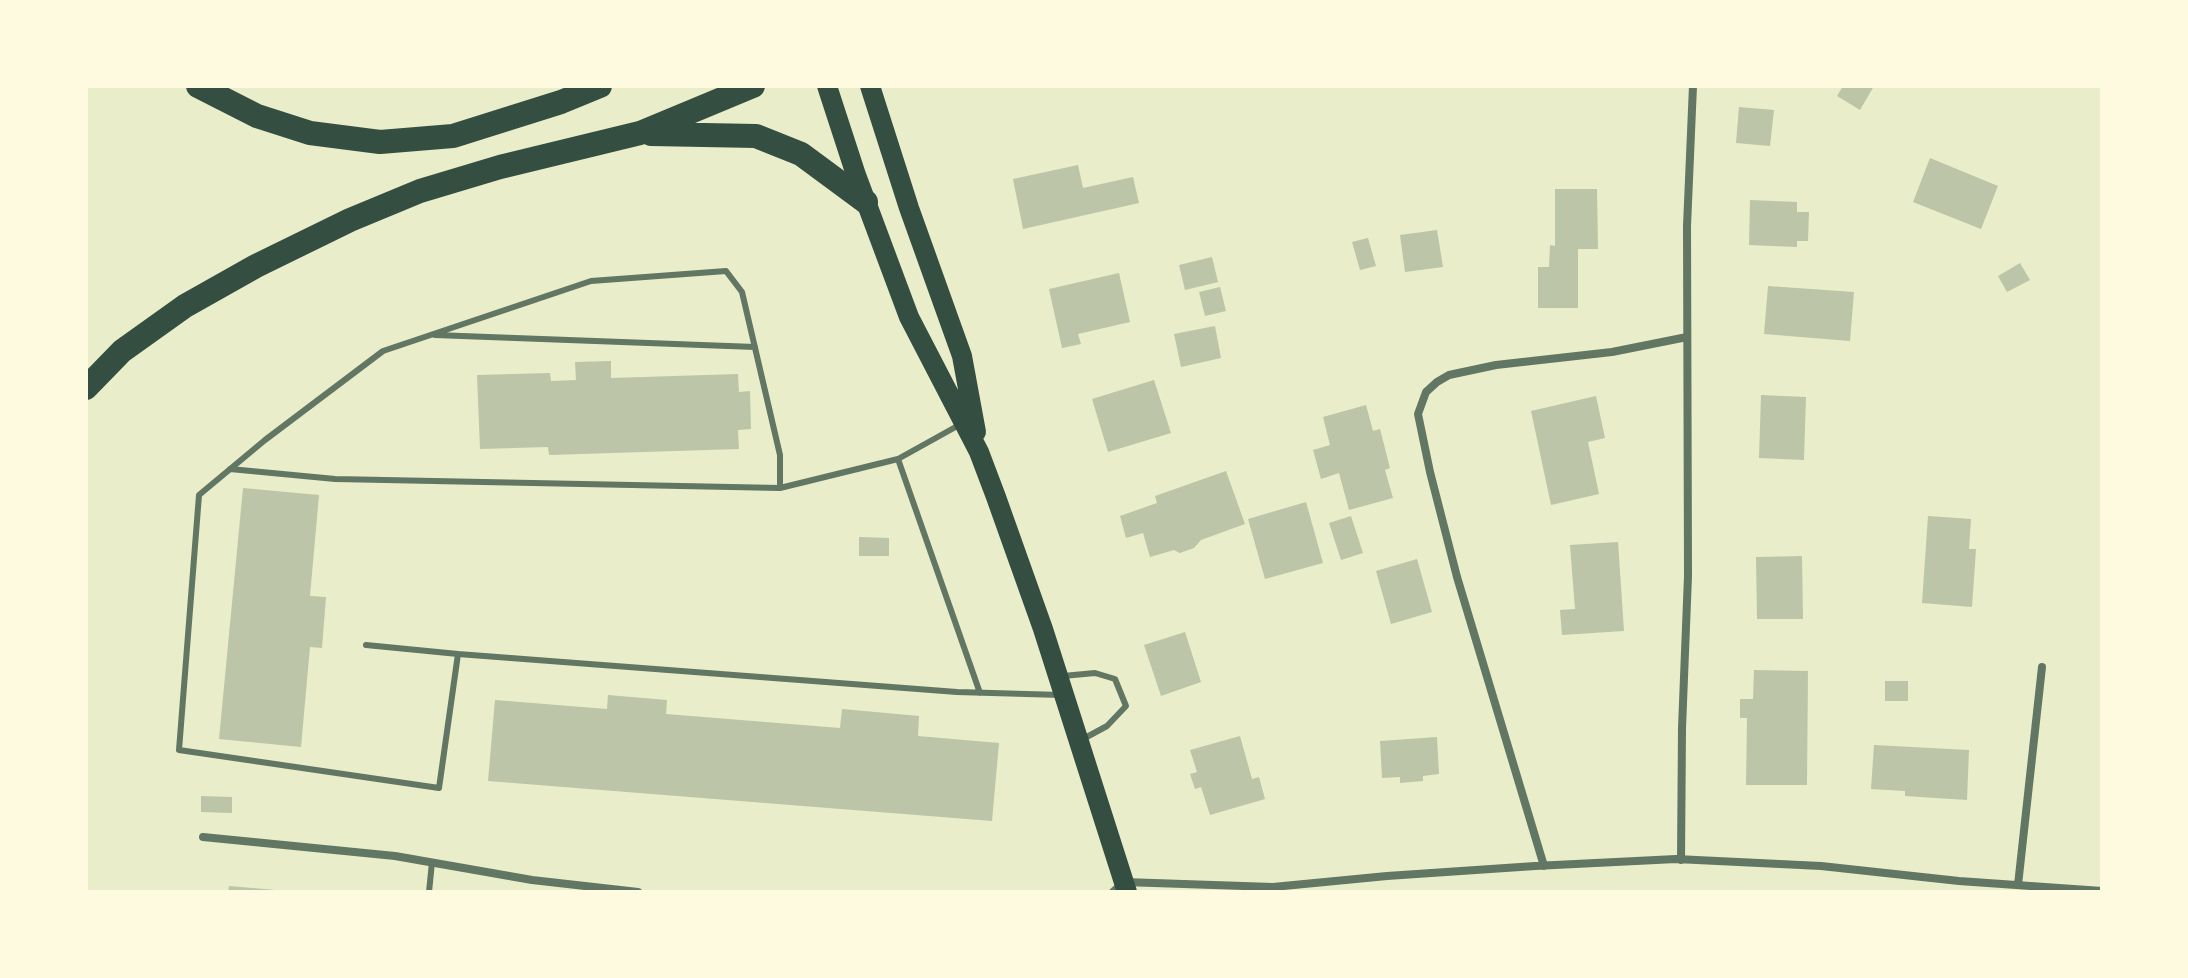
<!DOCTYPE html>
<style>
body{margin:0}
#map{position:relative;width:2188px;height:978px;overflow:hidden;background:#e9edc9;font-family:Ubuntu,sans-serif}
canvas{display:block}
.frame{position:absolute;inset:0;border:88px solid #fefae0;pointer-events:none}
</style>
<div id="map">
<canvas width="2188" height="978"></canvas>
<div class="frame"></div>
</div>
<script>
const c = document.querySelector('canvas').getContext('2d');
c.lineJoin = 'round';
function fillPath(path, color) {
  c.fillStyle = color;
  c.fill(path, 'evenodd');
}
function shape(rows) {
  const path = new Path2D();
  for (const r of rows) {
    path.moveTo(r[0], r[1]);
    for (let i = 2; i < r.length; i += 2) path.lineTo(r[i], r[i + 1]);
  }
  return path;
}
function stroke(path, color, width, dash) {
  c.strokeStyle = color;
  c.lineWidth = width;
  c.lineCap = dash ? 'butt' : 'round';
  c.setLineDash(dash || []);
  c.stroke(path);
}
fillPath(shape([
 [1843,86,1874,86,1860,110,1837,96],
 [1739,107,1774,110,1770,146,1736,143],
 [1930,158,1998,186,1981,229,1913,202],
 [1078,165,1083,188,1133,177,1139,203,1023,229,1013,179],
 [1555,189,1597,189,1598,249,1578,249,1578,308,1538,308,1538,267,1549,267,1550,245,1555,246],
 [1750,200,1797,202,1797,212,1809,212,1808,241,1797,241,1797,247,1749,245],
 [1437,230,1443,267,1405,272,1400,235],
 [1368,238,1376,266,1360,270,1352,242],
 [1212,257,1218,282,1185,290,1179,265],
 [2020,263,2030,280,2007,292,1998,276],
 [1119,273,1130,322,1078,334,1081,344,1062,348,1049,289],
 [1768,286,1854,292,1850,341,1764,334],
 [1220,287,1226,311,1205,316,1199,292],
 [1215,326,1221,358,1181,367,1174,334],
 [611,361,611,378,738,374,739,392,750,391,751,429,738,430,739,449,549,455,548,447,480,449,477,375,550,373,551,381,576,380,575,362],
 [1154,380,1171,433,1108,452,1092,399],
 [1761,395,1806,397,1804,460,1759,458],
 [1596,396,1605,438,1588,442,1599,494,1551,505,1531,411],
 [1366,405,1373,431,1380,429,1390,468,1385,470,1393,498,1349,510,1339,473,1321,479,1313,450,1330,445,1323,417],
 [1226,471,1245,524,1201,540,1194,548,1180,553,1174,550,1150,557,1143,533,1126,538,1120,516,1157,503,1155,496],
 [243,488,319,495,310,596,326,597,322,648,310,647,301,747,219,739],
 [1306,502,1323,563,1265,579,1248,519],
 [1351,516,1363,553,1341,560,1329,523],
 [1928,516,1971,519,1969,549,1976,549,1972,607,1922,603],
 [859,537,889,538,889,556,859,556],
 [1618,542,1624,631,1562,635,1560,610,1575,609,1570,545],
 [1802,556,1803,619,1757,619,1756,557],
 [1417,559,1432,612,1391,624,1376,571],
 [1185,632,1201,682,1161,696,1144,645],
 [1754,670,1808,671,1807,785,1746,785,1747,718,1740,718,1740,699,1753,699],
 [1885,681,1908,681,1908,701,1885,701],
 [608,695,667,700,666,714,840,728,842,709,919,716,918,736,999,743,992,821,488,781,495,700,607,709],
 [1240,736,1252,779,1259,777,1265,799,1210,815,1201,787,1195,789,1190,774,1197,772,1190,750],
 [1437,737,1439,774,1423,776,1423,781,1400,783,1400,777,1382,778,1380,741],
 [1874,745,1969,750,1967,800,1905,796,1905,791,1871,789],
 [201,796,232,797,232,813,201,812],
 [229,886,276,890,276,892,228,892]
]), '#bcc5a7');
stroke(shape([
 [435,335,755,347],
 [898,459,961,424],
 [230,469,335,479,780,488],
 [366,645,458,654],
 [1063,676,1095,673,1115,679,1126,706,1107,726,1083,739],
 [980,693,898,459,780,488,780,455,742,292,726,271,591,281,383,351,265,440,199,495,179,750,439,788,458,654,957,692,1061,695],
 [429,892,432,862]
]), '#617663', 6);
stroke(shape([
 [203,837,395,856,532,880,638,892],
 [1681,860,1682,728,1688,576,1687,226,1693,86],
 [1544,866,1457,577,1430,472,1418,414,1426,392,1437,382,1449,375,1496,365,1612,352,1687,337],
 [2018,885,2042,667],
 [1113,892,1124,882,1273,887,1387,876,1535,866,1676,859,1821,866,1959,881,2102,891]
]), '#617663', 8);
stroke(shape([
 [827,86,856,175,909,317,979,452,996,497,1043,629,1127,892],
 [870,86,909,208,962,356,976,432]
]), '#344e41', 20);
stroke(shape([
 [198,86,257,116,310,133,380,142,453,136,561,102,600,86],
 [651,134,756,136,801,154,866,202],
 [86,388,122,351,185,306,256,266,350,220,420,191,500,167,640,133,753,86]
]), '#344e41', 24);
</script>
